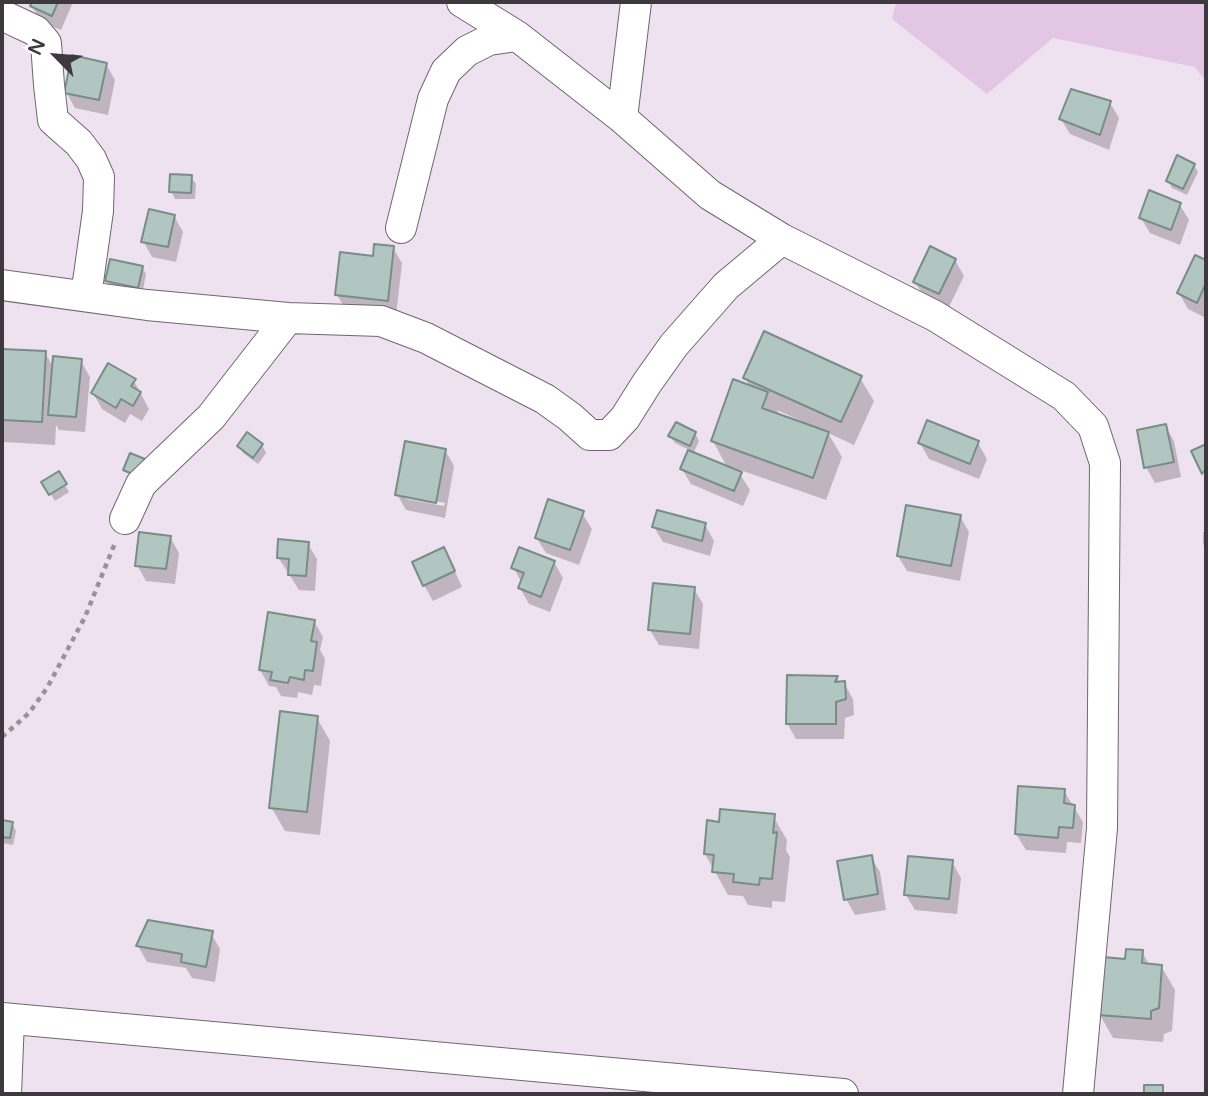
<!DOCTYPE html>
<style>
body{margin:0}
#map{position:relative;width:1208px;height:1096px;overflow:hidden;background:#efe2f0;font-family:"Varela Round",sans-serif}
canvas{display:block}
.frame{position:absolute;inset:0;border:4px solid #3e393e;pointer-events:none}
.north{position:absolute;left:21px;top:21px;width:70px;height:70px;-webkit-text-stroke:5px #fff;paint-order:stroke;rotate:295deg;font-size:19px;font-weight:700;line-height:28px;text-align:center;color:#3e393e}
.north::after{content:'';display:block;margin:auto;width:24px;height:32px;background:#3e393e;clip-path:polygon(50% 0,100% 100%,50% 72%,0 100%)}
</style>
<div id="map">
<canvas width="1208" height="1096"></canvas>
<div class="frame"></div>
<div class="north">N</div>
</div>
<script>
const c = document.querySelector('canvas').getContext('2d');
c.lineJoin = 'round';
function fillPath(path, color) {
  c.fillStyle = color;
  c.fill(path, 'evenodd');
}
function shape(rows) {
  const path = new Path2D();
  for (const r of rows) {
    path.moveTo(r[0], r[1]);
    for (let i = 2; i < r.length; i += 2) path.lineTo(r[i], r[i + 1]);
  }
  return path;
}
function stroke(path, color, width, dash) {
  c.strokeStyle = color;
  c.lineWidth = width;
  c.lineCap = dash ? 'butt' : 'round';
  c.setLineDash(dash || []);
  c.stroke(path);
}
fillPath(shape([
 [896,2,1206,2,1206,82,1195,67,1053,38,987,94,892,19]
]), '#e3c6e4');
fillPath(shape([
 [34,2,73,2,61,30,41,22,32,6],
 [106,64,115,80,108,115,75,108,66,92],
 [1110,103,1119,118,1109,150,1070,134,1061,119],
 [1194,165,1198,172,1187,195,1172,188,1168,180],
 [191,177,196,184,195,199,175,199,171,191],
 [1180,205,1189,220,1180,245,1150,233,1141,218],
 [174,216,183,232,176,262,152,257,143,241],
 [393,248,402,263,396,316,346,310,337,295],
 [1196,257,1206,262,1206,318,1188,309,1179,293],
 [955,260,964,276,948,309,925,298,915,282],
 [142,267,146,274,142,295,111,288,107,281],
 [2,350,45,353,54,368,81,361,90,377,85,432,59,430,56,425,55,445,4,442,2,439],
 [745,378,860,378,874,401,854,445,828,433,842,457,826,500,726,465,713,441,750,387],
 [777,410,803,422,802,424,781,417],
 [134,381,149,409,142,421,130,414,125,423,102,409,93,393],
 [1165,426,1174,441,1181,477,1155,483,1146,467],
 [695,433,699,441,693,454,740,474,750,490,743,506,691,484,682,469,689,450,675,443,670,436],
 [247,435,262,445,266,453,258,464,243,453,239,446],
 [920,443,978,443,987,459,979,479,929,459],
 [445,450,454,466,445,518,406,510,397,494],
 [406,495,445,503,444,506,406,499],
 [58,474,69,492,55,501,44,483],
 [582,513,592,529,579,565,546,553,536,537],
 [960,516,969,532,960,581,907,571,898,556],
 [705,525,714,541,710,556,663,542,654,527],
 [1203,532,1206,532,1206,550,1203,544],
 [170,537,179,553,175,584,146,581,137,565],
 [308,544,317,559,315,591,299,590,278,557],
 [554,562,563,578,550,612,529,604,520,588,522,583,513,567],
 [452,565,462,587,433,601,424,585],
 [694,589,703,604,699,649,659,645,650,630],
 [314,621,323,637,320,650,325,659,321,686,314,685,312,695,298,692,297,698,281,696,276,687,269,686,260,670],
 [837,678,840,683,844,683,853,699,854,715,845,718,844,739,796,739,787,723],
 [317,718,330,741,320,835,285,831,271,807],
 [1064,791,1083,822,1081,843,1067,842,1066,853,1026,850,1016,834],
 [773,816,787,840,786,850,790,857,785,902,772,901,772,908,748,905,743,896,728,895,705,854,720,824],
 [2,821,12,823,16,831,13,845,2,843,2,845],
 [871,857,880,872,886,910,855,915,846,899],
 [952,862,961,878,957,914,915,910,906,895],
 [211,933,220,949,215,982,192,978,186,968,147,962,138,946],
 [1142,952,1150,966,1161,966,1175,990,1172,1031,1164,1034,1163,1042,1113,1038,1100,1015,1126,961]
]), '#0003');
const building = shape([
 [32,2,58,2,52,16,30,6,32,2],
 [72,55,107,63,99,100,64,93,72,55],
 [1071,89,1111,101,1100,135,1059,119,1071,89],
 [1177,155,1195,164,1183,189,1166,181,1177,155],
 [170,174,192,175,191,193,169,192,170,174],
 [1149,190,1181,203,1171,230,1139,218,1149,190],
 [149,209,175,215,168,247,141,242,149,209],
 [374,244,394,246,388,301,335,295,340,252,373,256,374,244],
 [930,246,956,259,939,294,913,282,930,246],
 [1195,255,1206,260,1206,283,1197,303,1177,293,1195,255],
 [110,259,143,266,138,288,105,281,110,259],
 [764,331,862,376,841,422,743,378,764,331],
 [2,349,46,351,42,422,2,420,2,349],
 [53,356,82,359,76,417,48,415,53,356],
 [108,363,136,379,131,386,141,392,133,406,121,399,116,408,91,393,108,363],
 [733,379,768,392,762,408,829,432,813,478,711,441,733,379],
 [927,420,979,441,970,464,918,443,927,420],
 [676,422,696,432,690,446,668,436,676,422],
 [1166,424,1174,462,1144,468,1137,430,1166,424],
 [247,432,263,444,253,458,237,446,247,432],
 [405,441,446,449,436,503,395,495,405,441],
 [1206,444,1206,469,1202,474,1191,451,1206,444],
 [688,450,742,472,734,491,680,469,688,450],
 [130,453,145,459,137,476,123,470,130,453],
 [59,471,67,484,49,495,41,482,59,471],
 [548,499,584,511,570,550,535,538,548,499],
 [906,505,961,515,951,566,897,556,906,505],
 [657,510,706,523,702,541,652,527,657,510],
 [139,532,171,536,166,569,135,566,139,532],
 [278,539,309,542,306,576,288,575,289,559,277,558,278,539],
 [444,547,455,571,423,586,412,562,444,547],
 [519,547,555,561,541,597,518,588,524,573,511,568,519,547],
 [653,583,695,587,690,634,648,630,653,583],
 [268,612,315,620,311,641,317,642,313,671,305,670,304,680,290,677,288,683,270,680,272,672,259,670,268,612],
 [787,675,838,676,835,682,845,681,846,699,836,702,836,724,786,724,787,675],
 [280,711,318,716,307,812,269,808,280,711],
 [1018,786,1065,789,1064,803,1075,805,1073,828,1059,827,1058,838,1015,834,1018,786],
 [720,809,775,814,773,833,777,832,772,879,760,878,759,885,733,882,734,874,712,872,714,855,704,854,707,820,719,822,720,809],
 [2,820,13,822,10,838,2,837,2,820],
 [872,855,878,894,844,900,837,861,872,855],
 [908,856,953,860,949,899,904,895,908,856],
 [148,920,213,931,206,967,181,962,182,954,136,946,148,920],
 [1126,949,1143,950,1142,963,1162,965,1159,1008,1151,1011,1151,1019,1098,1015,1103,957,1125,959,1126,949],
 [1144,1085,1163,1085,1163,1094,1144,1094,1144,1085]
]);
fillPath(building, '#b1c6c1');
stroke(building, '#788c88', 2);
const minor = shape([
 [462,2,517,36,622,118,710,195,782,239,935,316,1064,396,1093,426,1105,463,1102,828,1078,1094],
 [2,15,36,31,46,43,49,85,53,120,79,143,91,159,99,177,98,211,86,296],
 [622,118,636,2],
 [401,228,433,99,446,71,467,51,489,40,517,36],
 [2,285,147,305,288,318,381,321,426,338,545,399,570,417,590,435,609,435,625,418,647,383,674,345,726,286,782,239],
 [125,519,141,484,211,417,288,318],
 [2,1018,843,1094],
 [6,1094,9,1019]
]);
stroke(minor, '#716571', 32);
stroke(shape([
 [2,737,29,713,47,688,85,617,115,543]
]), '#999099', 4.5, [5, 5]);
stroke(minor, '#fff', 30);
</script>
